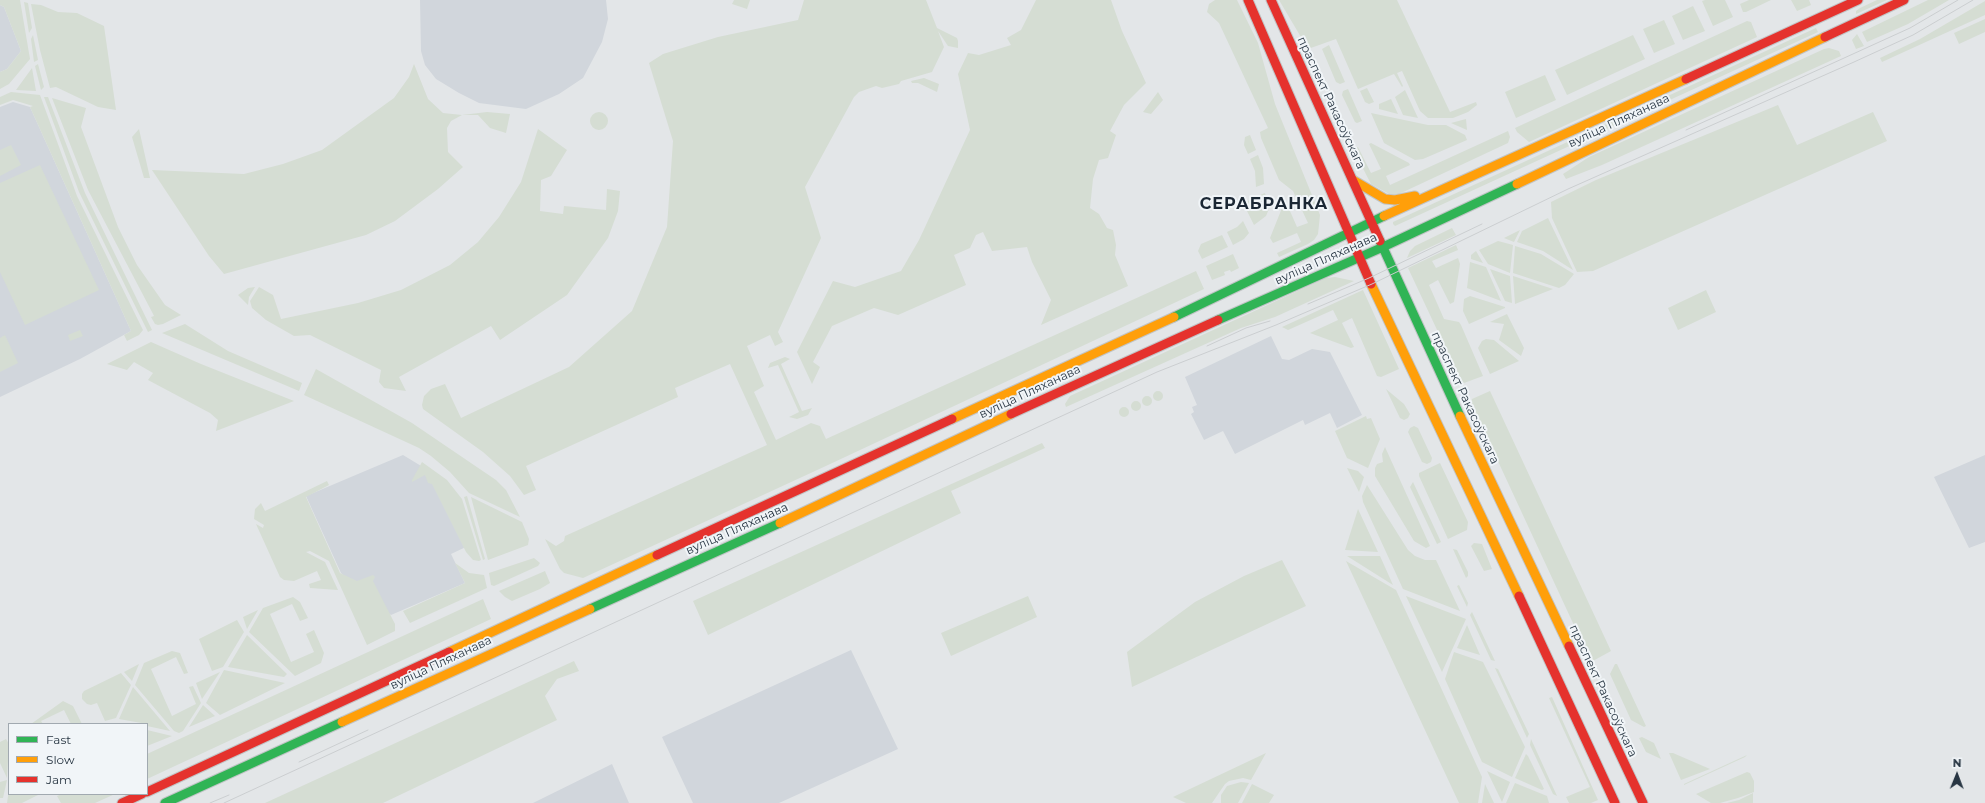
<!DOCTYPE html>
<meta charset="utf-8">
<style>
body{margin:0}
#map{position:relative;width:1985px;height:803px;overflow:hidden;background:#e3e6e8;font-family:Montserrat,sans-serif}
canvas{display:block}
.legend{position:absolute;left:8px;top:723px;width:140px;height:72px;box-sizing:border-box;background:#f1f5f8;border:1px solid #a1a9b0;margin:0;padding:5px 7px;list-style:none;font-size:12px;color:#283643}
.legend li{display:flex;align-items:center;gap:8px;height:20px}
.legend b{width:20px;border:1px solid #a1a9b0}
.north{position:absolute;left:1937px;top:755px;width:40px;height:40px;-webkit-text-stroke:3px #f1f5f8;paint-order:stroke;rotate:1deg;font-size:11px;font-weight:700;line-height:16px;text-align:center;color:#283643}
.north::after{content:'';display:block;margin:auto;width:14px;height:18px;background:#283643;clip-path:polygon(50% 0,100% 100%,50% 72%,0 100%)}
</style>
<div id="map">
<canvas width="1985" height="803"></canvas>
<ul class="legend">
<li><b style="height:5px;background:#30b455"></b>Fast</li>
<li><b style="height:5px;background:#ff9f0a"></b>Slow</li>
<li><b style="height:5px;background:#e5322d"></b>Jam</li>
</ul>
<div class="north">N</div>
</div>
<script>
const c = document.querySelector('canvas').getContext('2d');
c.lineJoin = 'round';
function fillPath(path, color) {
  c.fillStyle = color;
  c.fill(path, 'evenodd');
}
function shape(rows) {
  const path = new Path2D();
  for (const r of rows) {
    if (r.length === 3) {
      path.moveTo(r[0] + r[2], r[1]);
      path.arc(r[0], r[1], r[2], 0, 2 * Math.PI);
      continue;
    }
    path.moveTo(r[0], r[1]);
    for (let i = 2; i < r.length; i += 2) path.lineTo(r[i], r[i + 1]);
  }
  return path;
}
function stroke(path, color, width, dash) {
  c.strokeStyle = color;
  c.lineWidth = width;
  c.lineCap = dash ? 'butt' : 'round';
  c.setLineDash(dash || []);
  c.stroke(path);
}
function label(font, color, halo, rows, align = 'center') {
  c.font = font + ' Montserrat,sans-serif';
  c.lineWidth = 4;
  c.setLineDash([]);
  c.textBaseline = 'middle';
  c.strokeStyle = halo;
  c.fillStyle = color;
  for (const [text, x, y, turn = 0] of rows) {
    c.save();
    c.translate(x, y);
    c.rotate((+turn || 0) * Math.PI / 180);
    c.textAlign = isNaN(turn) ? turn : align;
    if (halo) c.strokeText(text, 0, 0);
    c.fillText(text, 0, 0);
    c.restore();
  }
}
fillPath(shape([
 [420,0,606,0,608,19,602,42,583,78,559,94,526,109,479,103,459,93,436,79,425,65,421,51],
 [0,5,4,7,21,51,7,69,0,72],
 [13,102,30,107,131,331,80,359,0,397,0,107],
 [1271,336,1282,359,1289,360,1312,349,1330,352,1362,415,1337,428,1330,413,1305,425,1303,420,1235,454,1223,431,1204,440,1191,414,1194,412,1192,407,1197,405,1185,377],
 [403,455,436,475,470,545,451,554,465,583,391,615,341,573,306,496],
 [1985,455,1985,542,1969,548,1934,477],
 [851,650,898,749,779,803,693,803,662,737],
 [612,764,629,803,533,803]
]), '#d1d6dc');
fillPath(shape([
 [0,0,20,0,30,59,9,84,0,89,0,72,7,69,21,51,4,7,0,5],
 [734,0,750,0,747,9,732,4],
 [804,0,926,0,937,28,957,38,958,41,958,48,948,46,938,31,944,47,932,72,901,81,899,84,882,88,876,86,859,92,854,97,805,187,821,238,778,332,783,342,775,346,770,335,747,346,764,386,754,392,776,440,811,423,820,426,826,439,1196,271,1204,289,828,465,583,578,564,573,560,569,545,539,556,546,564,541,565,536,767,445,730,364,675,388,678,397,526,466,536,490,524,495,510,476,483,452,423,409,422,405,424,396,431,389,445,384,461,418,569,367,632,311,667,227,673,141,649,63,663,54,718,37,798,20],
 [1036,0,1111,0,1122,31,1146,83,1124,105,1110,131,1116,135,1108,158,1099,160,1093,179,1090,208,1099,214,1107,228,1113,230,1116,245,1115,255,1128,286,1041,325,1051,300,1032,262,1027,247,992,251,983,232,976,235,970,248,954,255,966,285,898,315,874,308,832,326,813,362,820,367,812,384,797,352,833,281,855,287,901,271,919,240,970,130,958,74,968,53,979,55,1011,45,1007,38,1021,30],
 [1215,0,1237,0,1258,43,1275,104,1320,215,1318,234,1314,240,1308,244,1279,257,1277,253,1301,242,1297,233,1273,243,1270,238,1284,203,1286,202,1297,227,1308,223,1293,191,1279,180,1261,138,1260,132,1268,128,1219,23,1207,12,1209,4],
 [1279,0,1397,0,1450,112,1476,102,1477,105,1468,112,1453,118,1428,118,1420,111,1402,71,1397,73,1403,86,1402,87,1394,74,1358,89,1336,39,1308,49],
 [1705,0,1725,0,1733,17,1713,26,1702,1],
 [1749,0,1771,0,1746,12,1743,12,1740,4],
 [1791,0,1809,0,1811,5,1797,11],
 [1877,0,1887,0,1856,14,1856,11,1860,8],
 [1928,0,1949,0,1908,24,1867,42,1862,32],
 [1985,1,1985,15,1882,62,1880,58,1920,39],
 [24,2,28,3,32,28,29,33],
 [31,4,41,5,58,12,77,13,104,26,116,110,98,107,56,87,50,88,40,50],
 [1693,6,1705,31,1683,40,1672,16],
 [1985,19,1985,32,1959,44,1954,33],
 [1664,20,1675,44,1654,53,1643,29],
 [1747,21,1751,22,1757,37,1529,142,1517,132,1515,128],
 [1816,28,1818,32,1395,226,1393,224,1393,222],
 [1857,34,1864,46,1856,49,1852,40],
 [33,35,38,60,34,62,31,39],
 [1633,35,1645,59,1567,95,1555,70],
 [1329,45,1345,82,1340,84,1336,82,1322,49],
 [1829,48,1839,51,1841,56,1602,165,1566,179,1563,174,1589,157,1824,49],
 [38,64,44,87,41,90,35,66],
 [414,64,428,99,443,113,462,115,487,112,510,114,506,133,490,128,478,115,462,115,451,121,447,128,448,152,463,167,438,189,395,221,366,235,224,274,209,256,152,170,244,174,283,164,322,150,394,98,409,77],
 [32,68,36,91,16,90],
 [1545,75,1556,100,1516,118,1505,92],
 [924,78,939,84,937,92,918,83,912,83,911,81],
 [1367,88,1374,102,1369,104,1365,102,1360,91],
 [1348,89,1362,121,1357,123,1355,122,1342,95,1343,91],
 [1405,90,1418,118,1403,115,1395,97],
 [11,92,40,95,77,196,141,326,143,330,139,335,127,341,124,335,131,331,30,107,33,106,13,100,0,105,0,97],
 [1158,92,1163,100,1151,114,1143,112],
 [44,97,48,97,85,193,152,330,148,332,79,192],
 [52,98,86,108,81,127,118,227,137,265,165,305,181,315,163,324,158,325,155,324,151,317,154,316,152,312,88,190],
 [1391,99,1398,114,1379,109,1379,104],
 [1778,105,1797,145,1873,112,1887,141,1593,271,1577,272,1552,218,1551,202,1596,180],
 [599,121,9],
 [1371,113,1428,125,1446,125,1465,135,1467,140,1423,159,1415,160,1384,143],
 [1466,119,1467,130,1451,123],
 [139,129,150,178,144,178,132,137],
 [538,129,567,150,551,176,541,180,540,211,563,214,564,206,606,210,607,189,620,191,618,211,608,238,567,295,500,340,491,326,399,377,406,391,384,388,379,382,381,370,310,335,294,336,266,320,252,308,250,301,259,287,273,295,281,319,358,303,401,290,450,265,478,242,499,217,521,182],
 [1508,131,1510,137,1508,143,1399,194,1391,195,1371,184,1353,149,1358,147,1371,173,1381,169,1369,144,1371,143,1409,163,1410,165,1386,176,1390,185],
 [1250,135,1256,150,1248,154,1244,145,1245,137],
 [11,145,21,165,0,176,0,150],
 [1258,155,1263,168,1264,184,1256,187,1255,171,1250,159],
 [40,165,99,290,25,325,0,272,0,183],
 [1265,193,1269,209,1266,216,1254,225,1247,211,1247,202,1250,199],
 [1548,218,1573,270,1543,251,1517,242,1522,231],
 [1243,221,1249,233,1244,239,1233,245,1227,232,1237,227],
 [1452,228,1456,235,1407,258,1410,251,1415,246],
 [1520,230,1514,242,1504,238],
 [1222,235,1228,247,1202,259,1198,251,1201,244],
 [1498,241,1513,245,1510,273,1488,264,1479,250],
 [1456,245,1458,250,1432,261,1436,268,1458,258,1460,264,1454,302,1450,304,1438,280,1429,285,1444,319,1459,322,1461,325,1483,376,1464,383,1461,381,1408,268],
 [1515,246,1541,254,1574,274,1565,285,1559,288,1513,273],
 [1476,251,1483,263,1471,259,1471,255],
 [1233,254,1239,268,1231,272,1230,270,1224,272,1225,275,1212,280,1206,266],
 [1470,262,1486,267,1501,301,1467,288],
 [1490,269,1510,276,1512,303,1505,301],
 [1513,276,1553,289,1515,304],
 [1335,277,1354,281,1275,317,1241,328,1066,407,1065,404,1070,396,1326,278],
 [255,287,249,297,248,305,238,295,248,288],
 [1363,290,1399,369,1381,377,1377,376,1352,318,1342,323,1354,347,1351,348,1310,333,1338,320,1333,310,1288,330,1282,327],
 [1706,290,1716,312,1678,330,1668,308],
 [1470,296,1505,307,1505,308,1469,324,1463,311,1464,299],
 [1507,314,1524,348,1521,356,1499,340,1504,324,1490,322],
 [185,324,228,351,302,383,299,391,162,333],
 [80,330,83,336,70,341,68,335],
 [5,335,18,363,0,372,0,338],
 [1486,339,1494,340,1519,361,1490,374,1478,348,1482,341],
 [151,342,201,364,294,401,216,431,218,420,210,413,148,380,153,373,134,362,127,370,107,364],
 [785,357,790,359,781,364,802,411,812,408,808,415,797,419,789,417,799,412,778,365,768,368,770,363],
 [316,369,412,423,496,480,506,490,520,517,469,493,450,472,431,456,419,448,304,395],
 [1386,389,1404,404,1410,414,1408,418,1404,420,1400,418],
 [1490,391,1611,651,1591,662,1471,403,1472,399],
 [1158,396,5],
 [1147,401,5],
 [1136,406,5],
 [1124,412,5],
 [1366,416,1367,419,1371,418,1380,439,1368,468,1347,458,1335,431],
 [1414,426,1418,428,1432,458,1431,462,1427,464,1422,462,1408,432,1410,428],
 [1042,443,1045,448,951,491,961,513,708,635,693,601],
 [1385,447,1430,546,1426,548,1414,541,1375,476,1375,468,1377,464,1383,462,1382,454],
 [422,462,447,480,462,499,481,560,479,561,473,560,466,552,432,484,428,483,425,475,412,482,412,480],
 [1440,463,1468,522,1467,530,1448,539,1419,476,1419,473],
 [1347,468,1358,471,1364,477,1359,492],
 [327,481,329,485,306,497,340,573,357,581,373,575,375,577,373,581,395,624,395,631,367,645,329,561,310,551,306,552,325,562,338,590,310,588,309,584,321,580,317,571,294,581,284,580,280,577,256,524,263,528,264,525,254,519,255,509,261,503,265,511],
 [1413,482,1441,542,1437,544,1410,487],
 [1367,485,1408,550,1415,556,1425,560,1436,560,1460,611,1403,589,1363,502,1362,496],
 [467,496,485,559,483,560,464,497],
 [471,497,522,522,529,539,528,545,488,560],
 [1358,509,1378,552,1345,550],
 [1474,543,1482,544,1492,569,1484,571,1471,546],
 [1453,549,1457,550,1468,572,1468,576,1466,578],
 [1347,556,1380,556,1393,585],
 [534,558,540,563,538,566,494,586,491,585,489,573],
 [1282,560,1306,606,1132,687,1127,652,1195,602,1244,576],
 [1346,561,1396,590,1482,777,1478,803,1459,803],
 [455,563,469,573,484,575,487,588,410,623,403,611,465,583],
 [545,571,550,583,540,589,512,601,505,597,499,591],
 [1459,585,1468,603,1467,607,1457,586],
 [1028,596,1037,617,951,656,941,633],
 [1406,596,1466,619,1442,672],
 [293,597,300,602,308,618,300,621,292,604,270,614,291,662,314,652,306,634,314,630,324,653,321,663,295,676,249,632,263,608],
 [483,599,491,619,147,779,147,754],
 [258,610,247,629,243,617],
 [1472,612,1495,661,1491,660,1470,615],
 [237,620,244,632,223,667,212,671,199,639],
 [1467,625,1480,655,1457,648],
 [247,635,287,674,284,677,228,667],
 [172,651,180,653,188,673,184,674,176,657,151,669,172,716,196,704,189,687,193,686,201,703,183,731,179,733,174,731,135,685,144,663],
 [1454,652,1483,662,1525,747,1512,777,1482,762,1445,679],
 [574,661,579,671,557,679,545,696,557,720,383,803,265,803],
 [139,664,132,681,124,672],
 [1615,664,1617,664,1646,726,1644,727,1631,720,1610,674],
 [1495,668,1498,669,1529,734,1527,738],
 [224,670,285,683,220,715,206,703],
 [220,672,202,699,196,683],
 [121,673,131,685,116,718,105,721,97,703,91,705,87,704,82,699,82,694,84,691],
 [133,687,170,731,147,726,147,724,119,719],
 [1552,697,1598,800,1591,803,1569,803,1566,797,1590,787,1549,698],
 [63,701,73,706,82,724,71,724,64,710,41,721,43,724,31,724],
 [203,705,215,716,189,727],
 [147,730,172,736,147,746],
 [1642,737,1654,743,1661,759,1646,752,1639,738],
 [6,739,9,744,7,778,0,763,0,742],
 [1531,739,1557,796,1553,794,1530,745],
 [1266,753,1251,780,1243,778,1229,781,1225,784,1212,803,1186,803,1173,797],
 [1669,753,1673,753,1710,769,1681,780],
 [1526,754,1528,756,1544,789,1542,790,1515,778],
 [1747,755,1745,757,1684,785,1684,784],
 [1487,771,1510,782,1502,802],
 [1747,772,1750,773,1754,781,1754,792,1738,798,1720,803,1711,803,1696,794],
 [7,780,3,798,0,798,0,782],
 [1241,782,1249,783,1238,803,1221,803,1221,795,1227,786],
 [1515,783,1547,796,1549,803,1506,803],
 [1252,784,1274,795,1269,803,1242,803],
 [1485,784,1494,803,1482,803],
 [9,790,9,794,40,794,22,803,7,803],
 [1753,793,1753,803,1727,803,1739,800],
 [62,794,115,794,95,803,61,803,57,796]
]), '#d5ddd3');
const fast = shape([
 [1380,241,1460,416],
 [1174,317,1384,216],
 [1218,320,1383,247,1517,184],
 [590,609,780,523],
 [165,803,342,722]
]);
const slow = shape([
 [1353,180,1385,199,1395,200,1415,196],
 [1517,184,1825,37],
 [1384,216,1686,79],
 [1371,284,1519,596],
 [1460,416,1569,646],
 [952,419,1174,317],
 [780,523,1011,414],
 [449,652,657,555],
 [342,722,590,609]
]);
const jam = shape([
 [1248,0,1371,284],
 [1271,0,1380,241],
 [1825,37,1904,0],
 [1686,79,1858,0],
 [1011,414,1218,320],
 [657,555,952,419],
 [1519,596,1615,803],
 [1569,646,1643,803],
 [147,792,449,652],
 [122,803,142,794]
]);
stroke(fast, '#c1c4c6', 11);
stroke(slow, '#c1c4c6', 11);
stroke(jam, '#c1c4c6', 11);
stroke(fast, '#30b455', 9);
stroke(slow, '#ff9f0a', 9);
stroke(jam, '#e5322d', 9);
stroke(shape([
 [1686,130,1910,28,1958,0],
 [1308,304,1369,278,1482,224],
 [1207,346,1246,328,1270,321],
 [299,762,368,730],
 [210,803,229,795],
 [224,803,1157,372,1276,325,1372,284,1568,189,1854,62,1913,35,1973,0]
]), '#cbced0', 1);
label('12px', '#283643', '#f1f5f8', [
 ["праспект Ракасоўскага",1331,103,65],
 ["вуліца Пляханава",1619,121,-25],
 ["вуліца Пляханава",1326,259,-24],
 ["вуліца Пляханава",1030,392,-25],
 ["праспект Ракасоўскага",1465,398,65],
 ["вуліца Пляханава",737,529,-24],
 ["вуліца Пляханава",441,663,-25],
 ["праспект Ракасоўскага",1603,691,65]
]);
c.letterSpacing = '1px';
label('bold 16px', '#1b2734', '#f1f5f8', [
 ["СЕРАБРАНКА",1264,204]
]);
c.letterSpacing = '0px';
</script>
